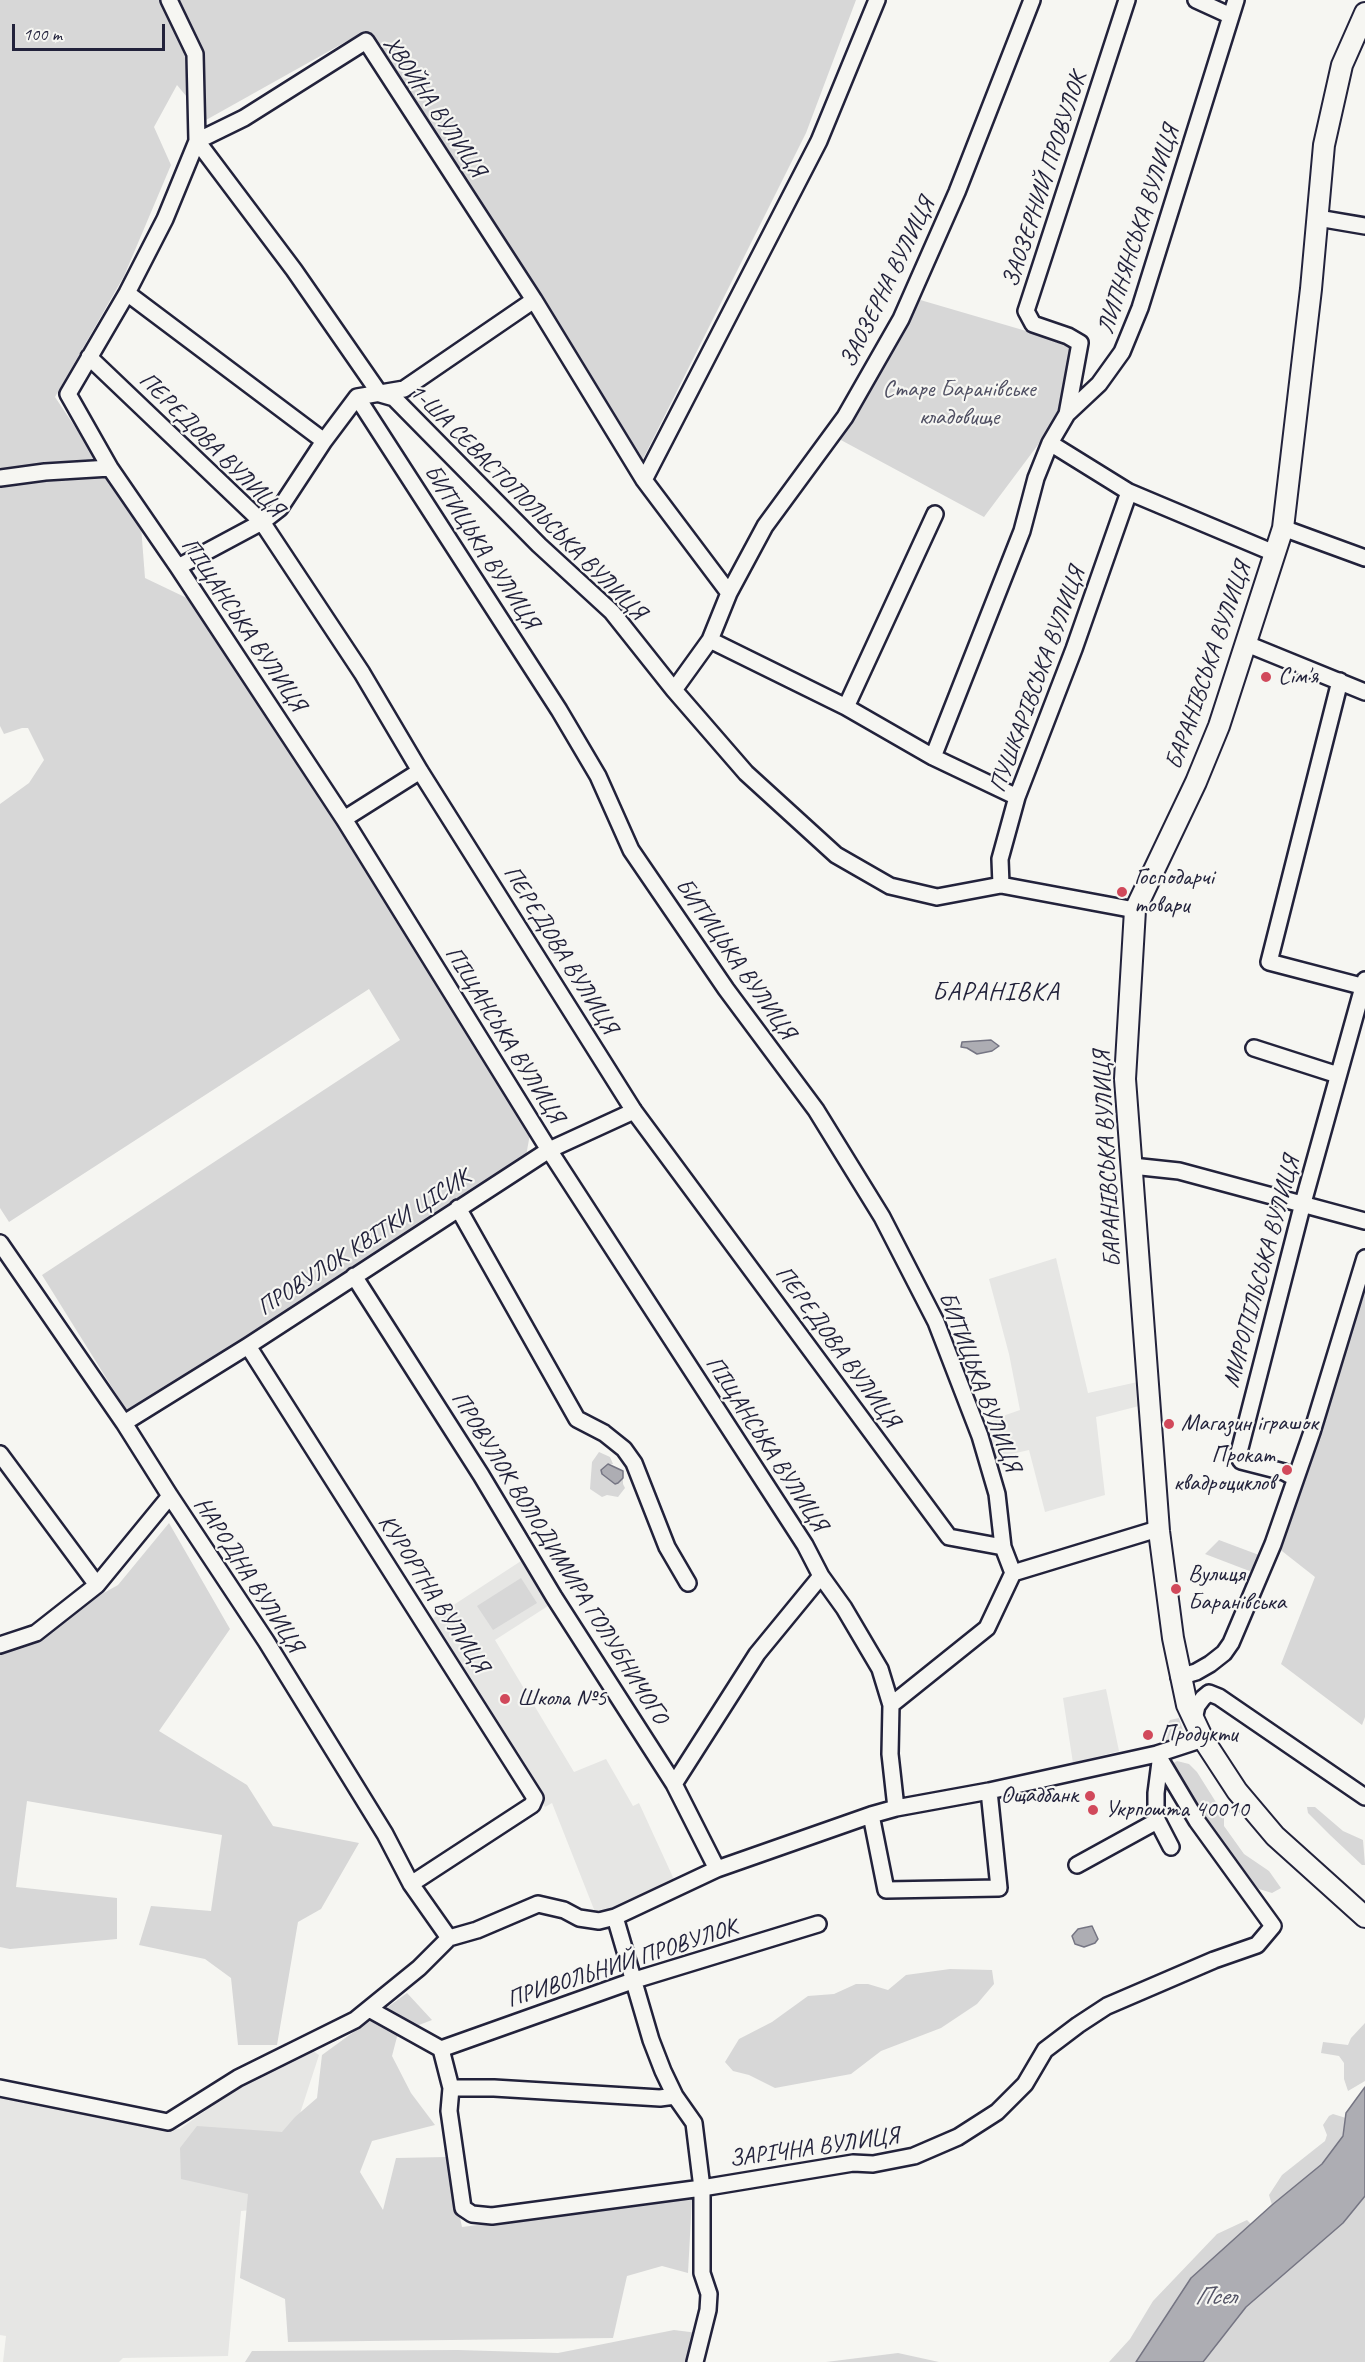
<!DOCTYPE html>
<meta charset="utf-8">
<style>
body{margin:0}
#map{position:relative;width:1365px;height:2362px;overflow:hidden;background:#f6f6f2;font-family:Caveat,sans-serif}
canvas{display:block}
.scale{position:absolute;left:12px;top:24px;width:153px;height:27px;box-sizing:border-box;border:3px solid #22223b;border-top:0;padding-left:8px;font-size:18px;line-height:21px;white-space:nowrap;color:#22223b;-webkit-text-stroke:4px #f6f6f2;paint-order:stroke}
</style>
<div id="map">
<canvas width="1365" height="2362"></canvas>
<div class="scale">100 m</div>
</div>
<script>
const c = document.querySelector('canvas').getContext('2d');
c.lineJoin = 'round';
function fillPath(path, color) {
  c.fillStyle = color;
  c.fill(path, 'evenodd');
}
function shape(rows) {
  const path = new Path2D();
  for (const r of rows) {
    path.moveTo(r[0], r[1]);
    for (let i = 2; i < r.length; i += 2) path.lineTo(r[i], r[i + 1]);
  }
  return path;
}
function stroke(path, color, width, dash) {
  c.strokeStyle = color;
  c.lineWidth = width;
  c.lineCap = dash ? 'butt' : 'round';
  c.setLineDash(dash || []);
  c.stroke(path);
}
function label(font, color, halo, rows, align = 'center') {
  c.font = font + ' Caveat,sans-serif';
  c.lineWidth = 4.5;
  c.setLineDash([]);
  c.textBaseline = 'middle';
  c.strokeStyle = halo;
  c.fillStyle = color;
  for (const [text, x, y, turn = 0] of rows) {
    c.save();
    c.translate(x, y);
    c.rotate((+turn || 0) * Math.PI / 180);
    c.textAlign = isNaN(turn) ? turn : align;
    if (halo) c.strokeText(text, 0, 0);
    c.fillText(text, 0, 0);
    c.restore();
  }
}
fillPath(shape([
 [1056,1258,1088,1393,1142,1381,1143,1405,1096,1417,1105,1495,1045,1512,1029,1450,994,1458,980,1424,1020,1410,1009,1354,989,1279],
 [521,1561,548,1606,495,1640,574,1772,606,1759,633,1806,639,1803,677,1886,597,1917,552,1803,545,1807,432,1619],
 [1106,1689,1119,1751,1073,1763,1063,1698],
 [309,2048,319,2055,295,2129,261,2209,241,2211,228,2356,123,2358,119,2362,3,2362,6,2336,0,2335,0,2097,180,2129,242,2084]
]), '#e6e6e4');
fillPath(shape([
 [0,0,856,0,806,133,640,465,542,303,365,31,206,120,177,85,154,127,171,165,124,276,55,397,141,526,145,578,191,600,370,876,530,1134,526,1156,128,1413,42,1275,400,1040,369,989,9,1222,0,1208,0,804,29,783,44,760,28,728,22,728,4,734,0,726],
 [917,299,1074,345,1061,414,984,517,839,439],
 [1365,1258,1365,1717,1362,1725,1281,1664,1315,1577,1273,1544],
 [599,1452,610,1457,613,1464,608,1464,603,1468,618,1483,623,1478,623,1484,625,1488,618,1497,607,1495,602,1497,590,1489,592,1462],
 [169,1523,230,1629,159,1731,247,1785,273,1826,359,1843,321,1909,298,1922,277,2045,238,2045,231,1978,205,1959,139,1945,151,1906,211,1911,222,1835,27,1801,16,1887,117,1898,117,1939,10,1949,0,1947,0,1640,7,1647,118,1585],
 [1219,1540,1259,1555,1252,1572,1205,1554],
 [521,1578,537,1603,493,1630,477,1606],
 [1179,1718,1185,1737,1182,1741,1164,1745,1162,1738,1164,1729,1170,1720],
 [1177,1761,1189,1764,1197,1772,1224,1815,1224,1826,1244,1854,1269,1871,1281,1888,1272,1893,1259,1889,1236,1862,1189,1799,1170,1765],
 [1307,1807,1315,1807,1343,1831,1363,1840,1365,1865,1362,1865,1330,1835,1308,1813],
 [950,1969,992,1970,994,1984,977,2004,941,2028,881,2051,851,2074,775,2088,749,2075,733,2071,725,2062,739,2039,772,2022,808,1996,834,1994,856,1984,868,1984,888,1990,906,1975],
 [407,1993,432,2020,398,2033,392,2056,411,2093,435,2125,372,2141,360,2172,383,2210,396,2158,447,2157,462,2227,692,2198,688,2273,662,2266,627,2276,613,2338,288,2342,285,2299,240,2278,248,2194,181,2179,180,2148,197,2126,282,2132,295,2117,317,2098,322,2055],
 [1365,2023,1365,2081,1348,2091,1344,2079,1344,2063,1339,2056,1321,2053,1323,2042,1348,2045,1351,2038],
 [1333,2114,1346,2118,1343,2136,1322,2164,1272,2205,1269,2195,1282,2175,1325,2141,1327,2135,1323,2125,1329,2116],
 [1365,2196,1365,2362,1203,2362,1246,2307,1343,2223],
 [1247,2220,1252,2225,1191,2278,1136,2362,1109,2362,1130,2339,1153,2301,1217,2234],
 [674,2330,698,2333,690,2362,245,2362,252,2351,458,2350,558,2353],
 [898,2353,939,2362,826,2362]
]), '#d7d7d7');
const water = shape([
 [991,1040,999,1046,992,1051,977,1054,967,1048,961,1047,962,1042,991,1040],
 [608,1464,623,1471,623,1478,618,1483,615,1484,602,1474,601,1470,608,1464],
 [1092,1926,1098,1939,1095,1943,1084,1947,1075,1944,1072,1936,1078,1929,1092,1926],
 [1365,2087,1365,2196,1343,2223,1246,2307,1203,2362,1136,2362,1191,2278,1272,2205,1322,2164,1343,2136,1346,2113,1365,2087]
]);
fillPath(water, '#adadb3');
stroke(water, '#757583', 1.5);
const minor = shape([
 [169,0,195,54,197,141,294,270,380,394,394,398,539,545,612,612,674,690,746,773,836,855,890,886,937,897,1001,885,1135,910],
 [1196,0,1231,16],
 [1318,218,1365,226],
 [127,293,324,441],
 [89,357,262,522,362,673,420,771,634,1111,949,1537,1003,1547],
 [357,397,559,710,598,776,631,850,726,989,816,1110,882,1217,936,1322,980,1436,997,1494,1003,1547,1013,1573],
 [1067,414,1080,343,1068,336,1033,324,1026,311,1127,0],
 [1050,443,1129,492,1274,553],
 [0,478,45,472,110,468],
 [644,480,819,141,877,0],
 [1283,528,1365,558],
 [178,567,262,522,280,508,324,441,357,397,404,389,534,300],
 [729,593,644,480,534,300,366,41,244,118,197,141,165,219,127,293,68,394,110,468,178,567,344,819,549,1150,805,1545,821,1576,844,1608,880,1669,891,1705],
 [710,640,846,707,933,757,1017,797],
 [1247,644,1365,692],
 [1340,681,1269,962,1365,987],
 [674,690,710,640,729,593,765,526,845,417,901,319,957,192,1032,0],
 [846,707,935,514],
 [933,757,1022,531,1036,478,1050,443,1067,414,1099,384,1122,352,1140,308,1236,0],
 [344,819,420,771],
 [1001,885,1000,859,1017,797,1074,649,1129,492],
 [1254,1048,1338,1075],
 [1132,1166,1179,1171,1365,1221],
 [458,1208,577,1419,604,1433,624,1449,634,1463,667,1547,688,1583],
 [0,1243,124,1423,170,1496,266,1641,385,1834,411,1884,449,1938],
 [354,1276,481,1475,554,1597,674,1784,717,1869],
 [248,1346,535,1798,532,1805,411,1884],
 [124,1423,248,1346,549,1150,634,1111],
 [0,1454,97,1585],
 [1295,1478,1284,1472,1241,1461,1238,1456,1303,1203,1365,980],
 [0,1645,36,1633,97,1585,170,1496],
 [1179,1677,1196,1672,1210,1664,1224,1653,1231,1643,1273,1544,1312,1432,1365,1258],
 [1194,1719,1197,1706,1203,1698,1209,1693,1219,1697,1365,1797],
 [1160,1762,1156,1793,1156,1818,1171,1847],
 [674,1784,757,1654,821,1576],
 [896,1808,890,1754,891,1705,987,1628,1013,1573,1151,1531,1159,1531],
 [871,1815,886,1890,999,1888,989,1791],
 [1077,1865,1157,1821],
 [615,1917,651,2040,663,2071,675,2096,694,2123,702,2188,702,2273,709,2294,708,2310,695,2362],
 [369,2009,441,2049,451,2088,449,2111,463,2208,472,2214,492,2216,702,2188,853,2163,873,2164,914,2156,958,2137,997,2112,1025,2084,1045,2050,1078,2025,1107,2006,1214,1960,1257,1945,1273,1926,1197,1821,1157,1754],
 [441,2049,635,1980,818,1924],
 [0,2088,168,2122,238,2078,355,2020,419,1968,449,1938,477,1930,538,1904,564,1910,579,1918,599,1921,615,1917,717,1869,871,1815,896,1808,989,1791,1157,1754,1203,1739],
 [451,2088,494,2088,660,2098,675,2096]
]);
const major = shape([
 [1365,13,1342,65,1324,145,1311,289,1283,528,1219,726,1196,782,1135,910,1125,1079,1159,1531,1173,1638,1187,1705,1203,1739,1237,1791,1275,1836,1365,1917]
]);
stroke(minor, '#22223b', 20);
stroke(major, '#22223b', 24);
stroke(minor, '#f6f6f2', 15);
stroke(major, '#f6f6f2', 20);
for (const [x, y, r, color] of [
 [1266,677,6,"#d1495b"],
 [1122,892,6,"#d1495b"],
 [1169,1424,6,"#d1495b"],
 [1287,1470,6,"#d1495b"],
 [1176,1589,6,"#d1495b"],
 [505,1699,6,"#d1495b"],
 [1148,1735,6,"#d1495b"],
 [1090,1796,6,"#d1495b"],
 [1093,1810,6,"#d1495b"]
]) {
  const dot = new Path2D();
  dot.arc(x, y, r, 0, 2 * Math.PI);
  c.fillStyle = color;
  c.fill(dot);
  stroke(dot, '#f6f6f2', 2);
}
label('24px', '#22223b', '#f6f6f2', [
 ["ХВОЙНА ВУЛИЦЯ",434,107,56],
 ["ЗАОЗЕРНИЙ ПРОВУЛОК",1045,180,-72],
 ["ЛИПНЯНСЬКА ВУЛИЦЯ",1139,230,-72],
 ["ЗАОЗЕРНА ВУЛИЦЯ",888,283,-64],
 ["ПЕРЕДОВА ВУЛИЦЯ",211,445,45],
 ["1-ША СЕВАСТОПОЛЬСЬКА ВУЛИЦЯ",527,502,45],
 ["БИТИЦЬКА ВУЛИЦЯ",481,547,57],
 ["ПІЩАНСЬКА ВУЛИЦЯ",243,625,56],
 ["БАРАНІВСЬКА ВУЛИЦЯ",1209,666,-71],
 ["ПУШКАРІВСЬКА ВУЛИЦЯ",1038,680,-70],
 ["ПЕРЕДОВА ВУЛИЦЯ",560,950,58],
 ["БИТИЦЬКА ВУЛИЦЯ",735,959,55],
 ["ПІЩАНСЬКА ВУЛИЦЯ",504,1035,58],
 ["БАРАНІВСЬКА ВУЛИЦЯ",1108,1159,-93],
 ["ПРОВУЛОК КВІТКИ ЦІСИК",364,1243,-33],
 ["МИРОПІЛЬСЬКА ВУЛИЦЯ",1262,1272,-75],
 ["ПЕРЕДОВА ВУЛИЦЯ",837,1347,54],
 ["БИТИЦЬКА ВУЛИЦЯ",979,1382,69],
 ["ПІЩАНСЬКА ВУЛИЦЯ",766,1444,57],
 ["ПРОВУЛОК ВОЛОДИМИРА ГОЛУБНИЧОГО",559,1558,58],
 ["НАРОДНА ВУЛИЦЯ",248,1575,57],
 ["КУРОРТНА ВУЛИЦЯ",433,1594,57],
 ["ПРИВОЛЬНИЙ ПРОВУЛОК",622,1964,-18],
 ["ЗАРІЧНА ВУЛИЦЯ",814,2148,-8]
]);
label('24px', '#4f4f62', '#f6f6f2', [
 ["Старе Баранівське",959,390],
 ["кладовище",959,418]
]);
label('24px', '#22223b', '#f6f6f2', [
 ["Сім'я",1278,677],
 ["Господарчі",1134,878],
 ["товари",1134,906],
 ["Магазин іграшок",1181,1424],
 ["Прокат",1275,1456,"right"],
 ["квадроциклов",1275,1484,"right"],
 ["Вулиця",1188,1575],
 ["Баранівська",1188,1603],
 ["Школа №5",517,1699],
 ["Продукти",1160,1735],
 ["Ощадбанк",1078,1796,"right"],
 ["Укрпошта 40010",1105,1810]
], 'left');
c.letterSpacing = '1.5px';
label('26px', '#22223b', '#f6f6f2', [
 ["БАРАНІВКА",996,993]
]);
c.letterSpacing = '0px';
label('italic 26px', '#535365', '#f6f6f2', [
 ["Псел",1215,2297]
]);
</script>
